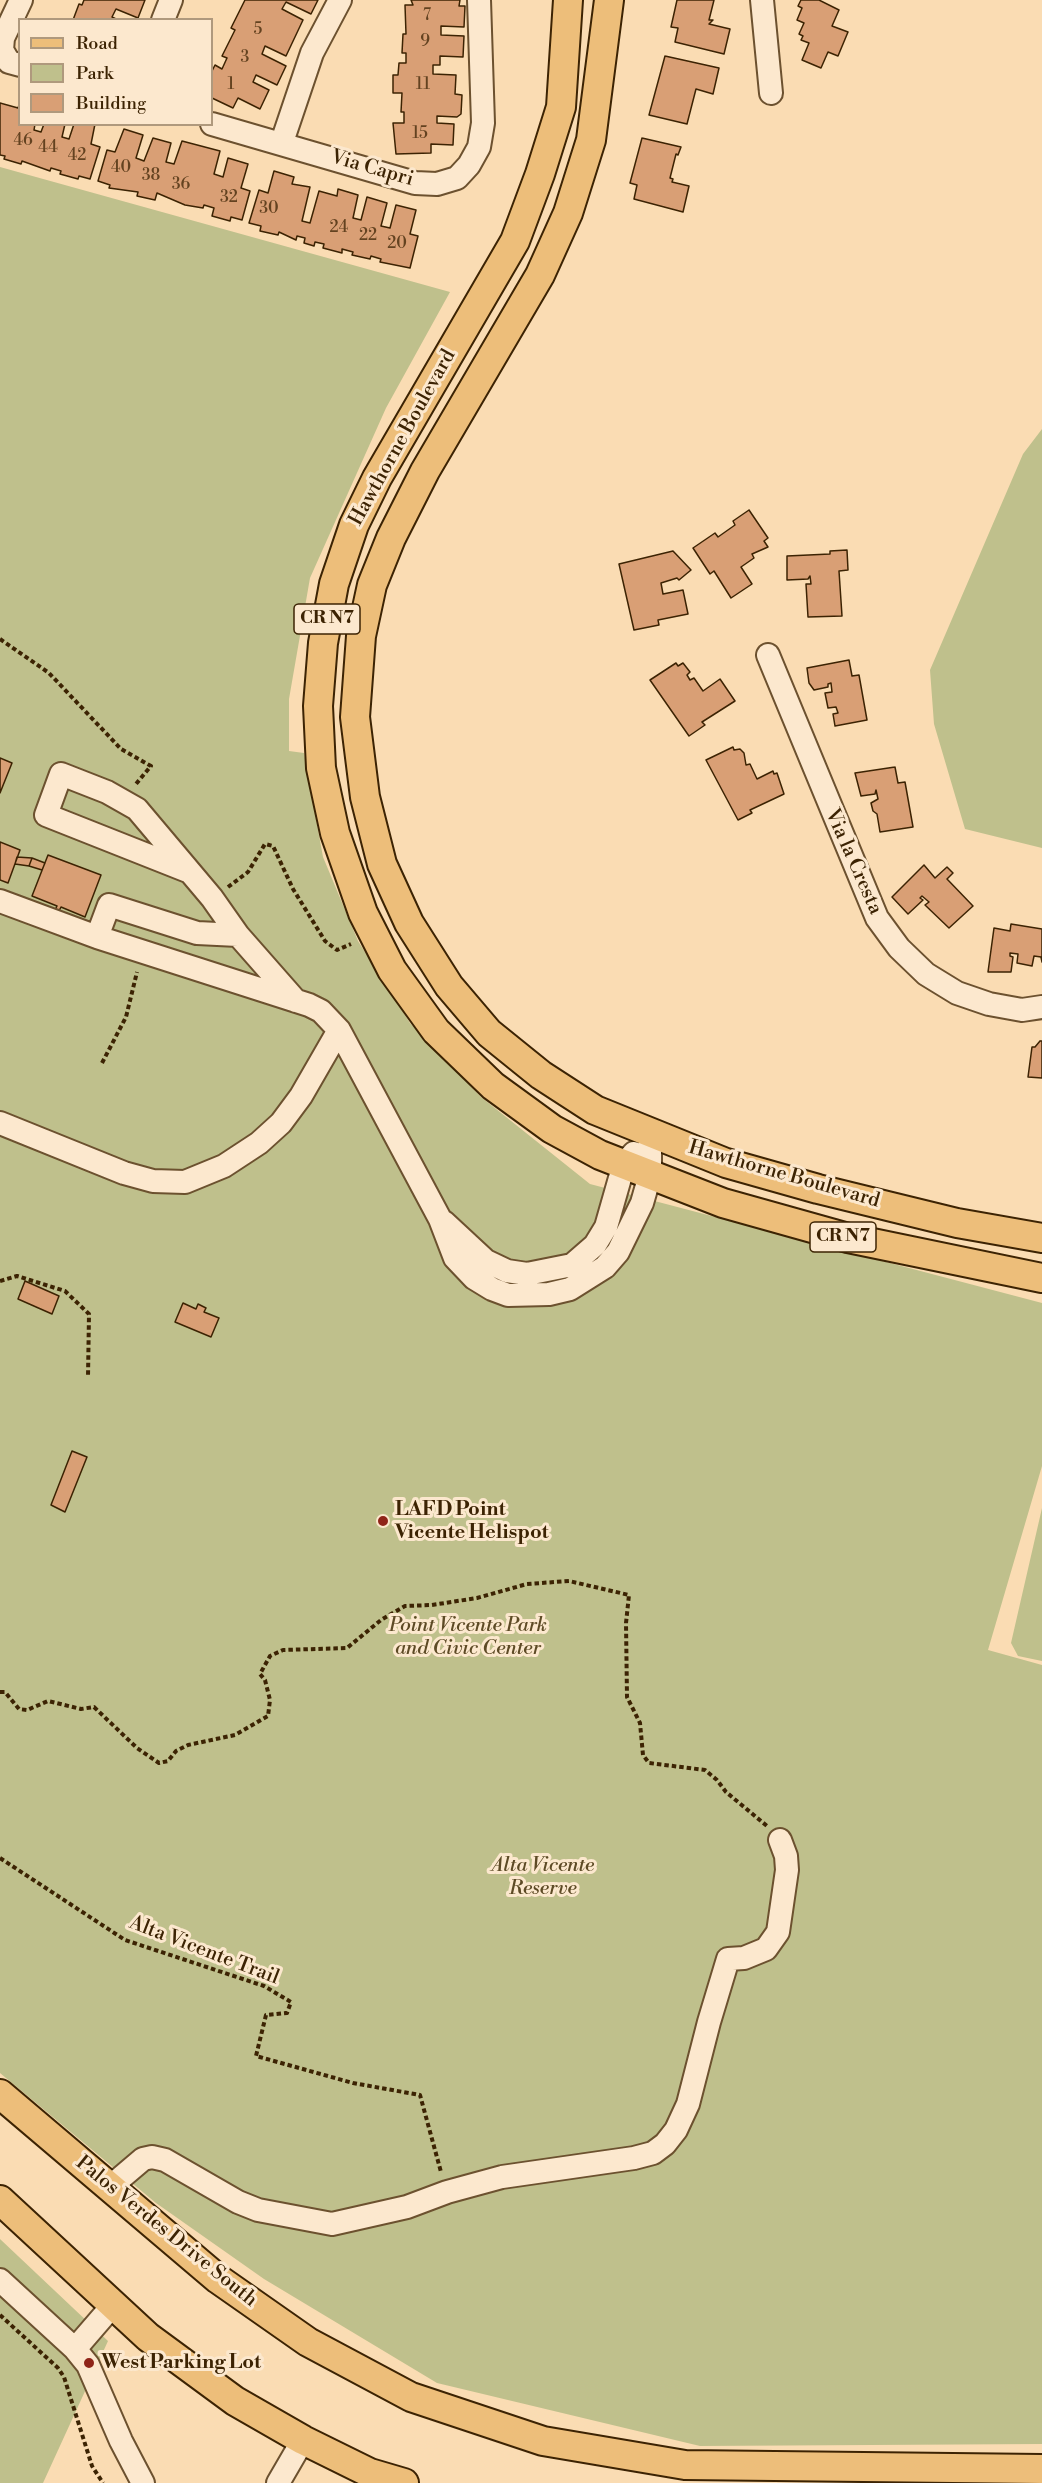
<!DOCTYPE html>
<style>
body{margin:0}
#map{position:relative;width:1042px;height:2483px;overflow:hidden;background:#fadcb3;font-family:"Libre Bodoni",serif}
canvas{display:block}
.legend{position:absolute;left:18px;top:18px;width:195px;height:108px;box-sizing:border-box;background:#fce8ce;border:2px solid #af997d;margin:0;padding:8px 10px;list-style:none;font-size:18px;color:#3c2303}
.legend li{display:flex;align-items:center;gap:12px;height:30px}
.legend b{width:30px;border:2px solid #af997d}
</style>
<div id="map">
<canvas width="1042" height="2483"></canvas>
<ul class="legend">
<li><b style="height:8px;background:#edbe7a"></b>Road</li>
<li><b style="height:16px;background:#bfc08c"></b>Park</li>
<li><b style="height:16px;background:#d99f75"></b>Building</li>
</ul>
</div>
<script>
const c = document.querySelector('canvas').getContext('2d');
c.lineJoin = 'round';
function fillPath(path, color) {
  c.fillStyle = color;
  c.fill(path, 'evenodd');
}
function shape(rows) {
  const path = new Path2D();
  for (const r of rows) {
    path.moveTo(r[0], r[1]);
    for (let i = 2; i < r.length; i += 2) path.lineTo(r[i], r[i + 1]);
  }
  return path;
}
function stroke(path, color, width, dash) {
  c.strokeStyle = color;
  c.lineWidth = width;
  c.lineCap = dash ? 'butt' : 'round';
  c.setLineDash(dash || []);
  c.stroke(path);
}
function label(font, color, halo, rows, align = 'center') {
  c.font = font + ' "Libre Bodoni",serif';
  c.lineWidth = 6;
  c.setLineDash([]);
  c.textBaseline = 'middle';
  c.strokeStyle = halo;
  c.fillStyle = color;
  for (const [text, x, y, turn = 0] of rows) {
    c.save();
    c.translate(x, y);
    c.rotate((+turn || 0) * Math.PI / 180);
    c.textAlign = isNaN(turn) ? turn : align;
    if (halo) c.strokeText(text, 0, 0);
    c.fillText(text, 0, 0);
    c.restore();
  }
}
fillPath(shape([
 [0,167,450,292,386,408,310,578,289,699,289,751,304,753,323,857,358,941,410,1023,481,1097,590,1184,1042,1303,1042,1466,988,1650,1042,1665,1042,2444,700,2446,437,2383,264,2279,156,2203,0,2073],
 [1042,429,1042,848,965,829,934,724,930,670,1023,454],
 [1042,1508,1042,1661,1018,1656,1011,1643],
 [0,2239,108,2341,43,2483,0,2483]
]), '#bfc08c');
const building = shape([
 [84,0,145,0,138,18,116,9,112,17,118,20,73,20,79,4,82,5,84,0],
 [245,0,318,0,311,14,286,2,282,9,303,20,286,56,265,46,262,54,286,66,277,85,256,75,253,82,269,90,260,109,238,98,233,108,212,98,212,71,215,65,222,69,227,58,222,56,235,30,231,28,245,0],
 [411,0,460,0,459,6,465,6,464,27,441,26,441,35,464,36,463,57,440,56,440,65,433,65,433,74,456,75,455,94,462,95,461,114,457,117,437,116,437,123,454,124,453,145,431,144,431,153,396,154,393,123,404,123,404,112,401,112,402,93,393,93,393,75,398,75,399,63,406,63,406,53,402,53,403,34,406,34,405,5,413,5,411,0],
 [677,0,714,0,709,20,713,20,709,24,730,29,724,54,675,42,678,28,671,27,677,0],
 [801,0,819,0,839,10,832,26,848,32,838,56,828,52,821,68,802,60,809,43,801,40,803,36,799,34,804,23,797,20,802,8,798,6,801,0],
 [665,56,719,68,713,94,696,89,687,124,649,115,665,56],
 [20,102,20,124,35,124,34,130,41,132,44,124,65,124,62,137,69,139,74,124,95,124,91,144,100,147,90,179,79,176,78,179,60,174,61,171,51,168,50,171,22,161,21,164,4,159,5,156,0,155,0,103,18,108,20,102],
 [124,129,143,135,136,158,144,161,153,138,171,143,166,162,174,164,182,141,220,151,214,174,223,177,228,158,248,164,241,188,250,191,242,220,231,217,230,221,212,216,214,208,204,205,203,208,185,205,157,193,155,200,137,196,138,192,109,188,110,185,98,181,107,150,115,152,124,129],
 [642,138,681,147,678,155,676,154,670,178,673,179,672,182,689,186,683,212,634,199,637,185,630,183,642,138],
 [274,171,294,177,292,184,310,187,302,221,310,223,319,191,337,196,338,189,358,195,353,218,361,220,367,197,387,203,381,226,390,228,396,205,416,210,410,234,418,236,410,268,380,262,381,259,371,256,370,259,352,255,353,252,342,249,342,253,323,248,324,244,315,242,314,246,304,243,305,238,297,236,296,240,279,232,278,235,260,231,261,226,249,223,259,190,268,193,274,171],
 [749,510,768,538,764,541,768,547,752,554,754,558,741,567,752,584,731,598,714,571,710,574,693,548,715,533,718,537,735,525,733,521,749,510],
 [847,550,848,570,839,571,842,616,808,617,806,584,811,584,810,576,808,579,787,580,787,556,830,554,830,551,847,550],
 [673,551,691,570,679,580,677,578,661,583,663,594,683,590,688,614,658,620,659,625,634,630,619,564,673,551],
 [849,660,852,676,859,675,867,720,835,726,833,714,838,713,836,707,828,708,825,693,832,692,831,683,828,684,828,687,814,690,809,683,807,668,849,660],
 [676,663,678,666,683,663,690,672,687,675,690,680,694,678,703,691,720,679,735,701,702,722,705,725,689,736,650,680,676,663],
 [733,747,734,750,740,749,744,753,746,765,750,764,757,779,773,771,774,774,777,773,784,794,750,810,752,813,738,820,706,760,733,747],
 [0,758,12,763,0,793,0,758],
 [895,767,898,783,905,782,913,827,880,832,877,814,873,811,871,803,878,799,876,790,875,794,861,796,855,773,895,767],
 [0,842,20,850,8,883,0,880,0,842],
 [48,855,101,875,85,917,61,907,59,911,55,910,57,906,32,896,48,855],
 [17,857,32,858,29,866,15,864,17,857],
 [32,858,45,863,42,870,29,866,32,858],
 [924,865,935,878,947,867,953,873,947,879,973,906,949,928,925,905,929,902,922,896,920,898,923,900,908,914,892,897,924,865],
 [1011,924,1042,929,1042,962,1041,957,1034,956,1032,966,1017,963,1018,954,1010,953,1010,956,1013,957,1011,972,988,972,994,928,1010,931,1011,924],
 [1040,1041,1042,1041,1042,1078,1028,1077,1032,1047,1035,1047,1040,1041],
 [25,1281,59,1296,52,1314,18,1299,25,1281],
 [183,1303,196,1309,198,1304,206,1308,204,1312,219,1318,211,1337,175,1322,183,1303],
 [72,1451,87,1457,65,1512,51,1505,72,1451]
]);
fillPath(building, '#d99f75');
stroke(building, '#3c2303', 1.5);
const minor = shape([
 [762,0,771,93],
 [163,20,171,0],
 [20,65,9,62,2,50,3,38,21,0],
 [212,124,415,183,437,184,457,178,469,165,479,147,483,123,479,0],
 [282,142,312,53,340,0],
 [768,655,877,918,899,948,926,974,957,993,989,1004,1022,1010,1042,1007],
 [190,872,46,815,61,774,107,792,137,809,212,898,238,935],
 [0,901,97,937,309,1005,321,1011,339,1030,440,1219,455,1258,474,1278,492,1289,508,1295,549,1294,570,1289,605,1267,618,1252,642,1203,650,1175,650,1133],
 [97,937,109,905,197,933,238,935,296,1001],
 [0,1123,124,1173,153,1181,185,1182,224,1166,259,1143,281,1123,301,1096,339,1030],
 [444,1222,486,1261,507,1271,527,1274,572,1265,595,1245,606,1227,624,1164,634,1153],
 [110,2187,143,2159,152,2157,165,2160,238,2202,258,2210,332,2224,407,2207,447,2192,502,2177,634,2158,653,2153,665,2144,676,2130,688,2104,709,2022,728,1959,744,1958,766,1949,778,1932,787,1870,786,1856,780,1840],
 [0,2280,75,2349],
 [113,2305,75,2349,88,2365,121,2441,143,2483],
 [278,2483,303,2440]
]);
const major = shape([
 [568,0,561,107,540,174,515,241,377,478,354,525,334,584,323,643,318,706,321,768,335,833,363,913,392,970,436,1031,493,1086,552,1129,600,1155,723,1203,848,1238,1042,1278],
 [609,0,591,140,568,213,540,275,425,471,391,538,372,585,361,636,355,717,365,797,382,864,409,923,449,986,489,1033,541,1075,595,1110,726,1163,818,1189,957,1223,1042,1238],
 [0,2094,218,2279,308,2342,411,2397,543,2441,685,2465,1042,2469],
 [0,2200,148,2337,235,2401,303,2440,370,2473,404,2483]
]);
stroke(minor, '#6c512f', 26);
stroke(major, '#3c2303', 32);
stroke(shape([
 [0,639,49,673,121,749,151,766,136,784],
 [228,887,248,872,265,844,273,846,293,889,325,941,337,950,351,944],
 [102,1063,126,1017,137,972],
 [0,1281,17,1276,65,1291,89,1314,88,1377],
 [0,1692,5,1692,19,1709,27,1710,48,1701,81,1709,94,1707,137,1748,159,1763,168,1761,176,1751,188,1745,235,1735,268,1716,270,1700,265,1680,260,1674,270,1656,283,1650,347,1648,381,1620,405,1606,432,1605,477,1598,527,1584,569,1581,629,1595,626,1623,627,1697,640,1723,643,1755,649,1763,705,1770,717,1780,726,1792,767,1826],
 [0,1858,125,1940,264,1986,291,2002,287,2013,266,2015,256,2056,353,2083,420,2095,441,2172],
 [0,2315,58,2368,64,2377,92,2466,103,2483]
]), '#3c2303', 4, [4.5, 3]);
stroke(minor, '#fce8ce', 22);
stroke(major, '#edbe7a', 28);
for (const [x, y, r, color] of [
 [383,1521,6,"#8f2418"],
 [89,2363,6,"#8f2418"]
]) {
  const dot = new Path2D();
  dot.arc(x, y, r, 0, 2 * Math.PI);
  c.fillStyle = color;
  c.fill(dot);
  stroke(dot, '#fce8ce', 2);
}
label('16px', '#634220', null, [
 ["7",427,16],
 ["5",258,30],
 ["9",425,42],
 ["3",245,58],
 ["1",231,85],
 ["11",423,85],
 ["15",420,134],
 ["46",23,141],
 ["44",48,148],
 ["42",77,156],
 ["40",121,168],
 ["38",151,176],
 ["36",181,185],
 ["32",229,198],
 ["30",269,209],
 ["24",339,228],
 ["22",368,236],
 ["20",397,244]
]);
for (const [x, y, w] of [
 [327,619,66],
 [843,1237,66]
]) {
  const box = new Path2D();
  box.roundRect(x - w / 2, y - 15, w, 30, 4.5);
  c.fillStyle = '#fce8ce';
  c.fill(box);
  stroke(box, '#3c2303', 1.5);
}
label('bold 18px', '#3c2303', null, [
 ["CR N7",327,619],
 ["CR N7",843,1237]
]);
label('20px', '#3c2303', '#fce8ce', [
 ["Via Capri",372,169,16],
 ["Hawthorne Boulevard",403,438,-61],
 ["Via la Cresta",853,862,66],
 ["Hawthorne Boulevard",784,1175,16],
 ["Alta Vicente Trail",204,1951,21],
 ["Palos Verdes Drive South",166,2232,39]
]);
label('bold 20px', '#3c2303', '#fce8ce', [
 ["LAFD Point",395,1510],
 ["Vicente Helispot",395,1533],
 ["West Parking Lot",101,2363]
], 'left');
label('italic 20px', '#5d4a25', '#fce8ce', [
 ["Point Vicente Park",468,1626],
 ["and Civic Center",468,1649],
 ["Alta Vicente",543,1866],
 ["Reserve",543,1889]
]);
</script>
